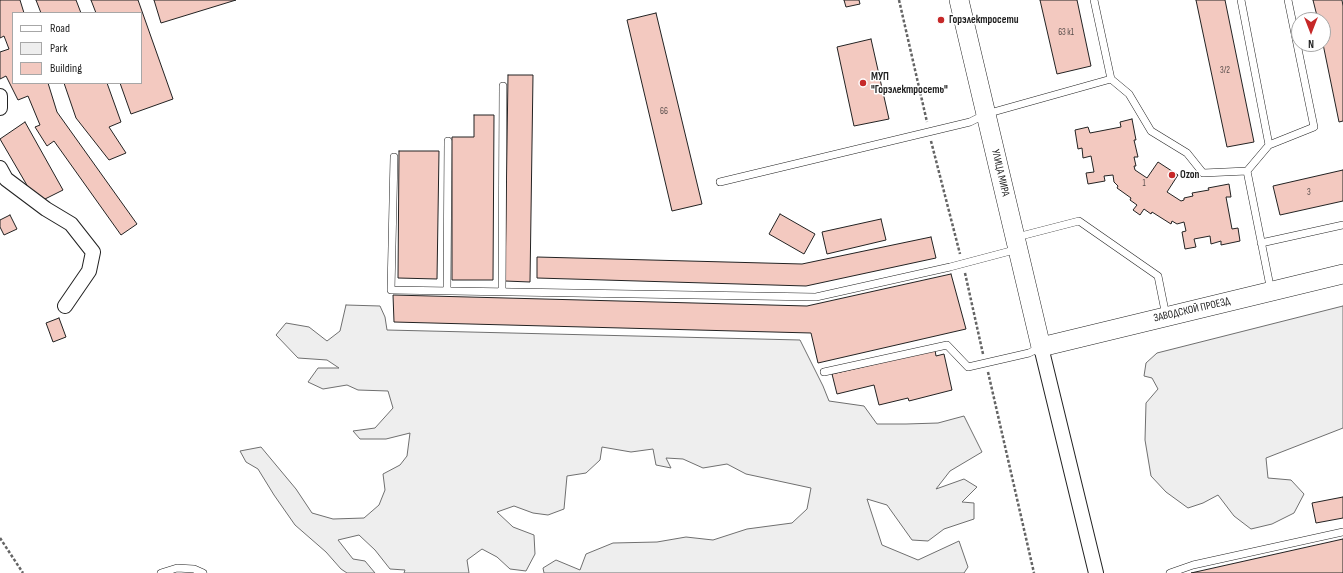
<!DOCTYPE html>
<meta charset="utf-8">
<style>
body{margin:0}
#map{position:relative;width:1343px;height:573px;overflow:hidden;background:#fff;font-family:"Sofia Sans Condensed",sans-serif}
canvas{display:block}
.legend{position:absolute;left:12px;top:12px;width:130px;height:72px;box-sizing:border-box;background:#fff;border:1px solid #a7a7a7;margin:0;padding:5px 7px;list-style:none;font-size:12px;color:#222}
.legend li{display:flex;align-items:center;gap:8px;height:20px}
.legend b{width:20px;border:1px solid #a7a7a7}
.north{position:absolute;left:1291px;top:12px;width:40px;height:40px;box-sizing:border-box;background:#fff;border:1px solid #a7a7a7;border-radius:50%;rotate:180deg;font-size:11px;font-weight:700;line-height:16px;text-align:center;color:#222}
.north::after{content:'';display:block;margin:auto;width:14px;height:18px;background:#c62828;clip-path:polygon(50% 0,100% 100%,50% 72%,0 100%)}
</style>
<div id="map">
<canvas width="1343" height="573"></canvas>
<ul class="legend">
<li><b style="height:5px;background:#fff"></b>Road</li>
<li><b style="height:11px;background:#eee"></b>Park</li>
<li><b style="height:11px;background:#f3c9c0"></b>Building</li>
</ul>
<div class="north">N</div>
</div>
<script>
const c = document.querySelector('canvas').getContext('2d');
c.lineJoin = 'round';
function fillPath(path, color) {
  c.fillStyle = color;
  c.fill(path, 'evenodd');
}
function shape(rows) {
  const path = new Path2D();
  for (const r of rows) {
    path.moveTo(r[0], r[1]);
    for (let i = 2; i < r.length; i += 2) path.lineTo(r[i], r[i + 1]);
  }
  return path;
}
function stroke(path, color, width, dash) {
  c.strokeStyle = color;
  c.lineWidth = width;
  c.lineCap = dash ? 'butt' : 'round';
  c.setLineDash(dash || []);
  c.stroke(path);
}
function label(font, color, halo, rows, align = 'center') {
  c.font = font + ' "Sofia Sans Condensed",sans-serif';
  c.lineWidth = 3;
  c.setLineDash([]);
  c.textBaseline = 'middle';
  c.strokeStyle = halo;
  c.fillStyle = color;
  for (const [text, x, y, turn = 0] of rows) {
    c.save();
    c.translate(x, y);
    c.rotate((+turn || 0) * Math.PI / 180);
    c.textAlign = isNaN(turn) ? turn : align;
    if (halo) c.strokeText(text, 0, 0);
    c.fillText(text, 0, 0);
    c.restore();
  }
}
const green = shape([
 [346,305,380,306,385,317,387,330,800,340,823,386,829,401,864,406,877,424,906,424,938,423,964,416,982,452,950,471,936,489,964,479,977,487,962,502,974,503,974,519,944,529,928,541,912,540,887,505,867,499,882,545,918,560,959,541,968,567,964,573,544,573,543,568,556,560,580,570,586,554,613,543,657,542,686,537,713,540,747,529,792,523,807,509,811,488,746,474,727,464,703,468,683,459,666,458,671,468,656,465,653,449,631,452,602,447,600,460,586,473,567,476,564,509,548,515,533,513,514,506,497,512,513,527,534,535,535,554,526,571,510,569,497,557,482,549,467,560,469,573,404,573,405,570,390,569,375,550,359,535,338,540,353,559,365,561,375,573,347,573,341,569,326,552,295,525,274,495,258,469,246,462,240,451,261,447,296,489,312,513,333,519,364,518,379,505,385,490,383,474,400,465,407,456,410,433,386,439,360,439,353,431,375,428,393,408,388,391,358,390,347,385,323,389,308,382,318,368,339,368,327,360,298,358,276,335,286,323,309,327,327,341,340,331,346,305],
 [1343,306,1343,428,1266,458,1268,478,1291,480,1304,494,1294,513,1272,524,1251,529,1234,516,1218,495,1203,503,1188,508,1166,492,1151,476,1145,440,1146,403,1158,389,1152,378,1144,376,1146,363,1157,353,1343,306]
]);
fillPath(green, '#eee');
stroke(green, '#6f6f6f', 1);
const building = shape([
 [0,0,20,0,24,13,13,13,13,83,48,83,57,112,137,224,121,235,54,141,47,146,35,127,40,125,28,96,18,100,6,76,0,79,0,52,9,49,4,36,0,38,0,0],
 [36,0,76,0,81,13,41,13,36,0],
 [91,0,138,0,173,99,131,114,120,83,141,83,141,13,96,13,91,0],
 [154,0,236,0,161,23,154,0],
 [844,0,859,0,860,4,846,7,844,0],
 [1040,0,1077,0,1091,66,1057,74,1040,0],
 [1196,0,1225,0,1254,142,1227,147,1196,0],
 [1313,0,1342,0,1343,6,1343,121,1339,122,1323,44,1323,20,1318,20,1313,0],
 [656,13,702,204,672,211,627,20,656,13],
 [871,39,889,119,854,126,837,47,871,39],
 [508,75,533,75,530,282,505,281,508,75],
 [64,83,107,83,121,122,109,127,126,153,109,160,76,118,64,83],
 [474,115,494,115,493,280,452,280,452,137,474,137,474,115],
 [1132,119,1136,140,1134,140,1138,157,1134,157,1136,166,1134,166,1135,170,1147,178,1158,162,1178,175,1167,192,1181,201,1184,200,1184,198,1193,196,1192,193,1209,190,1208,188,1229,184,1231,197,1226,197,1232,229,1238,228,1240,241,1221,245,1221,241,1211,244,1210,236,1194,239,1196,247,1185,249,1182,232,1186,231,1184,222,1177,224,1172,221,1171,224,1152,212,1151,214,1144,209,1140,215,1133,210,1137,205,1130,200,1131,198,1117,188,1118,186,1114,182,1113,175,1104,176,1105,181,1088,184,1086,173,1094,172,1091,156,1083,158,1082,148,1078,149,1075,130,1088,127,1090,133,1121,127,1120,122,1132,119],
 [25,122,63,190,43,200,28,187,0,139,25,122],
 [399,151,439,151,437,279,398,278,399,151],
 [1343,170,1343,201,1280,215,1273,186,1343,170],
 [780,214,815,234,804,254,769,234,780,214],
 [10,215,17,229,4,235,0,227,0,220,10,215],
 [881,219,886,240,827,254,822,232,881,219],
 [931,237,936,258,806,286,537,278,537,257,802,264,931,237],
 [951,274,966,329,818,363,811,333,394,322,393,295,807,306,951,274],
 [59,318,66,337,53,342,46,323,59,318],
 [935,350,936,356,944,354,952,390,909,401,908,398,879,405,874,385,837,394,832,374,935,350],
 [1343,497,1343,518,1316,523,1312,503,1343,497],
 [1343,539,1343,573,1191,573,1343,539]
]);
fillPath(building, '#f3c9c0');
stroke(building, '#222', 1);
const lane = shape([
 [1241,0,1269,145],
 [1111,79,1129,94,1151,131,1187,153,1203,173,1247,171],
 [394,157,391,290,816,297,950,267,1018,249],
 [720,182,970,122,986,114,1111,79,1094,0],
 [1017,237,1079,221,1158,276,1166,316],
 [1261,243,1343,225],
 [447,291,448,141],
 [1271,291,1247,171,1269,145,1314,127,1288,0],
 [502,292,503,86],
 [824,372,947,345,968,367,1029,353,1041,347],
 [161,573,177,568,194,569,203,573],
 [1170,573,1193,565,1343,532]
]);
const street = shape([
 [0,96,0,108],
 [0,168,6,179,46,209,71,224,93,252,89,271,65,306],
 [1041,347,1096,573]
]);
const secondary = shape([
 [959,0,1041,347,1343,274]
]);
stroke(lane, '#222', 8);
stroke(street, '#222', 16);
stroke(secondary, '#222', 20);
stroke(shape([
 [899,0,927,122],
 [931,141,960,254],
 [965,273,983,354],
 [988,372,1034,573],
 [0,538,23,573]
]), '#646464', 2.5, [3, 2]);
stroke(lane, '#fff', 7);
stroke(street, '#fff', 14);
stroke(secondary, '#fff', 19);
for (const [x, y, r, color] of [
 [941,20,4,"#c62828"],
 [863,83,4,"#c62828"],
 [1172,175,4,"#c62828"]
]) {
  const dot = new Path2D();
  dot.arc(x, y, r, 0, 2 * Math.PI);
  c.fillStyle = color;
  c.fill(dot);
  stroke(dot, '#fff', 1.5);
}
label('9px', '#564c4a', null, [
 ["63 к1",1066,33],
 ["3/2",1225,71],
 ["66",664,112],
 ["1",1144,184],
 ["3",1309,193]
]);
label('bold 11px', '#222', '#fff', [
 ["Горэлектросети",949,20],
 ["МУП",871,77],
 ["\"Горэлектросеть\"",871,90],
 ["Ozon",1180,175]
], 'left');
label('11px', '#222', '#fff', [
 ["УЛИЦА МИРА",1000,173,77],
 ["ЗАВОДСКОЙ ПРОЕЗД",1192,310,-13]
]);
</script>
